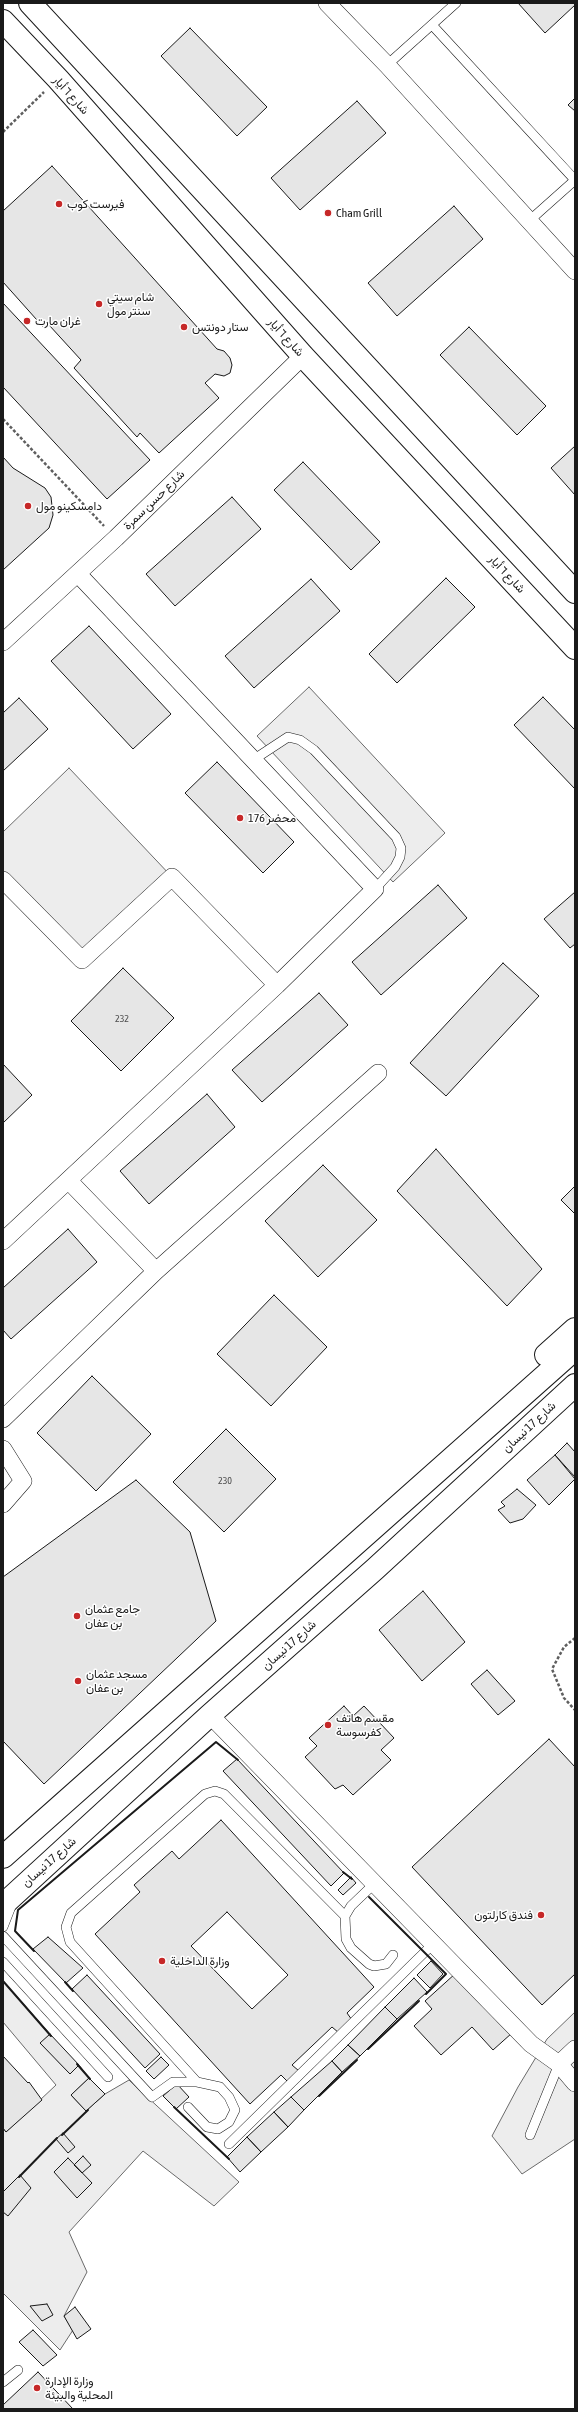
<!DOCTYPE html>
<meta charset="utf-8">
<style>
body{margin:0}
#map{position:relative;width:578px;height:2412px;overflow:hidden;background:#fff;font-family:"Asap Condensed",sans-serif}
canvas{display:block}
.frame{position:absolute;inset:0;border:4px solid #1a1a1a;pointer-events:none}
</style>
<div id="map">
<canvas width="578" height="2412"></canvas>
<div class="frame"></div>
</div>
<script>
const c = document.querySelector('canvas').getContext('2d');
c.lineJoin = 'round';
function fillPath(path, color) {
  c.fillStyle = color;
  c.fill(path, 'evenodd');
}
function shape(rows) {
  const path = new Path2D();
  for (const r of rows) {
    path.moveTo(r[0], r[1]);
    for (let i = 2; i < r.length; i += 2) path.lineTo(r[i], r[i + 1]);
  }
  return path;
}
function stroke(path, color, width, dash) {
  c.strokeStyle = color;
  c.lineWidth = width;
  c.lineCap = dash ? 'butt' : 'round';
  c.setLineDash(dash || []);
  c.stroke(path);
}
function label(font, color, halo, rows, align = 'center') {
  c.font = font + ' "Asap Condensed",Vazirmatn,sans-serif';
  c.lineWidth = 3;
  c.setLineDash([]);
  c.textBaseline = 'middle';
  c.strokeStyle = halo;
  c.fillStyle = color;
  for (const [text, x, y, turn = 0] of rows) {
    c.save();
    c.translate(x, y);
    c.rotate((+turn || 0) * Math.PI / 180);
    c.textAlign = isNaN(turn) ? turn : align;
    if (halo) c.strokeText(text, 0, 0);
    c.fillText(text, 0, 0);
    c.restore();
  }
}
const built = shape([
 [309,687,445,833,393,882,257,736,309,687],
 [69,768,172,877,82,960,3,880,3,832,69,768],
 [3,1981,50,2034,41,2043,70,2074,79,2065,89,2078,71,2095,86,2111,105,2094,129,2080,239,2182,214,2206,143,2151,69,2232,87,2272,64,2316,73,2330,60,2350,3,2293,3,2128,6,2132,56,2085,3,2022,3,1981],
 [575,2012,575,2139,522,2174,492,2136,518,2087,547,2039,575,2012]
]);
fillPath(built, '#ededed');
stroke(built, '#6a6a6a', 1);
const building = shape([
 [518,3,575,3,575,5,545,33,518,3],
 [190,28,267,107,237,136,161,56,190,28],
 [575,98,575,111,568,105,575,98],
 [357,101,386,133,300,210,271,178,357,101],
 [52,166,217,349,224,351,230,358,232,365,230,373,224,376,215,374,205,383,219,398,159,453,140,433,137,437,74,368,81,360,49,325,45,329,3,282,3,211,52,166],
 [454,206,483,239,397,316,368,283,454,206],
 [3,303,150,460,107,499,3,387,3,303],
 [469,327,546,406,517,435,440,355,469,327],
 [575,446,575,495,551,468,575,446],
 [3,457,13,468,45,488,51,497,53,515,49,528,3,570,3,457],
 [303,462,380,542,351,570,274,490,303,462],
 [232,497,261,529,175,606,146,574,232,497],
 [446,578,475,607,397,683,369,654,446,578],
 [311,579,340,611,254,688,225,656,311,579],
 [89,626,171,714,133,749,51,661,89,626],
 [543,697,575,730,575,789,514,725,543,697],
 [19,698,48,729,3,771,3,713,19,698],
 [217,762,294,842,263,873,185,793,217,762],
 [438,885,467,918,381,995,352,962,438,885],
 [575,892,575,944,570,948,544,919,575,892],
 [503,963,539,996,446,1096,410,1063,503,963],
 [123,968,174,1018,121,1071,71,1021,123,968],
 [319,993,348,1025,262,1102,232,1070,319,993],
 [3,1064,32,1095,3,1123,3,1064],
 [207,1094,235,1127,149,1204,120,1171,207,1094],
 [436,1149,542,1269,507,1306,397,1191,436,1149],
 [323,1165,377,1220,318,1277,265,1221,323,1165],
 [575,1186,575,1214,561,1200,575,1186],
 [68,1229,97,1262,11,1339,3,1330,3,1288,68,1229],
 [274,1295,327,1347,271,1406,217,1354,274,1295],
 [92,1376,151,1434,96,1491,37,1433,92,1376],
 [226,1429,276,1479,224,1532,173,1482,226,1429],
 [567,1443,575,1452,575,1477,555,1455,567,1443],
 [555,1455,575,1479,549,1505,527,1480,555,1455],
 [136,1480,190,1532,216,1621,44,1784,3,1741,3,1577,136,1480],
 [517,1489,536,1505,523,1519,510,1523,498,1510,505,1506,501,1502,517,1489],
 [423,1591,465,1642,422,1681,379,1630,423,1591],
 [487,1670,515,1701,498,1715,471,1684,487,1670],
 [344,1706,353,1716,364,1706,394,1738,381,1750,391,1760,353,1795,343,1785,335,1789,305,1757,317,1746,309,1738,344,1706],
 [549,1739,575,1767,575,1974,542,2005,412,1867,549,1739],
 [237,1759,344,1873,331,1886,223,1771,237,1759],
 [221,1820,374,1987,347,2013,352,2020,339,2033,332,2027,292,2065,299,2071,287,2081,281,2075,250,2104,95,1934,140,1892,134,1885,172,1851,179,1859,221,1820],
 [227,1912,288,1975,252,2009,191,1946,227,1912],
 [351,1877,356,1883,343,1895,338,1890,351,1877],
 [48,1937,83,1968,66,1983,33,1949,48,1937],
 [431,1961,443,1974,430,1988,417,1975,431,1961],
 [456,1973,512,2033,493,2050,472,2027,441,2055,414,2026,432,2009,425,2001,456,1973],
 [87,1975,160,2054,145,2068,72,1989,87,1975],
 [414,1978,427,1992,397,2019,385,2007,414,1978],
 [385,2007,397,2019,360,2056,348,2045,385,2007],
 [50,2034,79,2065,70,2074,40,2043,50,2034],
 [348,2045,360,2056,342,2072,332,2061,348,2045],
 [3,2056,28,2083,29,2082,42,2100,6,2132,3,2128,3,2056],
 [161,2057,169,2065,154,2079,146,2071,161,2057],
 [332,2061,342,2072,304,2110,291,2097,332,2061],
 [89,2078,105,2094,86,2111,71,2095,89,2078],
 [177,2084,189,2097,176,2109,163,2096,177,2084],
 [291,2097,304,2110,288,2127,274,2112,291,2097],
 [274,2112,288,2127,261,2152,247,2137,274,2112],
 [63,2133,75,2147,68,2153,56,2139,63,2133],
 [247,2137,261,2152,240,2172,227,2157,247,2137],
 [83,2156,91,2165,82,2173,74,2165,83,2156],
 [68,2158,92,2183,77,2198,54,2172,68,2158],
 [20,2175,31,2188,8,2216,3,2212,3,2192,20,2175],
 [47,2304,53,2315,42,2321,30,2306,47,2304],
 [75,2307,91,2329,77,2339,64,2316,75,2307],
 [33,2330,57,2355,43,2366,19,2342,33,2330],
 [38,2372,73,2409,3,2409,3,2405,38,2372]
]);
fillPath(building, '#e6e6e6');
stroke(building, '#1a1a1a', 1);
const service = shape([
 [433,26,575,180],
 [387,65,456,3],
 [529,221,575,180],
 [253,760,288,737,300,740,314,750,396,837,401,848,400,857,395,867,375,889],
 [374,1884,351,1906,345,1916,346,1939,351,1948,369,1964,374,1966,386,1964,393,1955],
 [3,1927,12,1904],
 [3,1936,152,2097,173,2082,197,2082,220,2087,229,2097,235,2110,229,2122,218,2129,207,2127,188,2107],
 [3,1962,108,2077],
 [197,2082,70,1942,66,1927,71,1913,205,1794,215,1791,224,1794,345,1916],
 [530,2135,559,2064],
 [229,2144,433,1944],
 [3,2382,18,2370]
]);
const minor = shape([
 [327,3,387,65,575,271],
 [3,642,116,538,303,356],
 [3,880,82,960,172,877,277,985],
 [69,1181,156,1271],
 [3,1241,277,985,375,889,78,574],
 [3,1419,156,1271,378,1073],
 [3,1449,23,1481,3,1504],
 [210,1715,531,2044,559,2064,575,2049],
 [559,2064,575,2083]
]);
const secondary = shape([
 [30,3,575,592],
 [3,21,58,79,303,356,575,648]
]);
const primary = shape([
 [546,1355,575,1329],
 [3,1857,575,1349],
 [3,1905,210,1715,375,1569,575,1385]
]);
stroke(service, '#1a1a1a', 10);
stroke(minor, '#1a1a1a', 18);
stroke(secondary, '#1a1a1a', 24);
stroke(primary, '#1a1a1a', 24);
stroke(shape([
 [3,132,44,92],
 [3,419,104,526],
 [575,1638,564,1647,552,1669,564,1698,575,1710]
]), '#5f5f5f', 2.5, [3, 2]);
stroke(service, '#fff', 9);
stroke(minor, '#fff', 17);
stroke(secondary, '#fff', 22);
stroke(primary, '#fff', 22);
stroke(shape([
 [343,1872,352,1879],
 [369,1897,446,1974,426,1994],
 [34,1951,15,1931,18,1910,216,1742,238,1760],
 [3,1981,51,2036],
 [65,1982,73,1991],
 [368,2049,419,2001],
 [77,2064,90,2079],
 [319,2096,357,2060],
 [174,2107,229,2159],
 [62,2135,88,2110],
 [19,2177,57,2138]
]), '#1a1a1a', 2);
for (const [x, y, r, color] of [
 [59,204,4,"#c62828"],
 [328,213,4,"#c62828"],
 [99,304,4,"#c62828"],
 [27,321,4,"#c62828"],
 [184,327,4,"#c62828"],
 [28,506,4,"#c62828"],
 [240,818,4,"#c62828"],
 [77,1616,4,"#c62828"],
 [78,1681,4,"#c62828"],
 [328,1725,4,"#c62828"],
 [541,1915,4,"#c62828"],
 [162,1961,4,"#c62828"],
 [37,2388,4,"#c62828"]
]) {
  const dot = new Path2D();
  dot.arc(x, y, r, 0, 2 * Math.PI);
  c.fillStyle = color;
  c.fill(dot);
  stroke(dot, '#fff', 1.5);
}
label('10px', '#4d4d4d', null, [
 ["232",122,1019],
 ["230",225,1481]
]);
label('12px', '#1a1a1a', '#fff', [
 ["شارع ٦ أيار",71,95,48],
 ["شارع ٦ أيار",286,337,48],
 ["شارع حسن سمرة",154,500,-44],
 ["شارع ٦ أيار",507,574,47],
 ["شارع 17 نيسان",529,1427,-43],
 ["شارع 17 نيسان",289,1645,-42],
 ["شارع 17 نيسان",49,1862,-42]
]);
label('12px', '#1a1a1a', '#fff', [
 ["فيرست كوب",67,204],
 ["Cham Grill",336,213],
 ["شام سيتي",107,297],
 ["سنتر مول",107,311],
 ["غران مارت",35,321],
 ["ستار دونتس",192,327],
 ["دامسكينو مول",36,506],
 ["محضر 176",248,818],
 ["جامع عثمان",85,1609],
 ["بن عفان",85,1623],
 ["مسجد عثمان",86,1674],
 ["بن عفان",86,1688],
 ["مقسم هاتف",336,1718],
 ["كفرسوسة",336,1732],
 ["فندق كارلتون",533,1915,"right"],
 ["وزارة الداخلية",170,1961],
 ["وزارة الإدارة",45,2381],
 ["المحلية والبيئة",45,2395]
], 'left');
</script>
